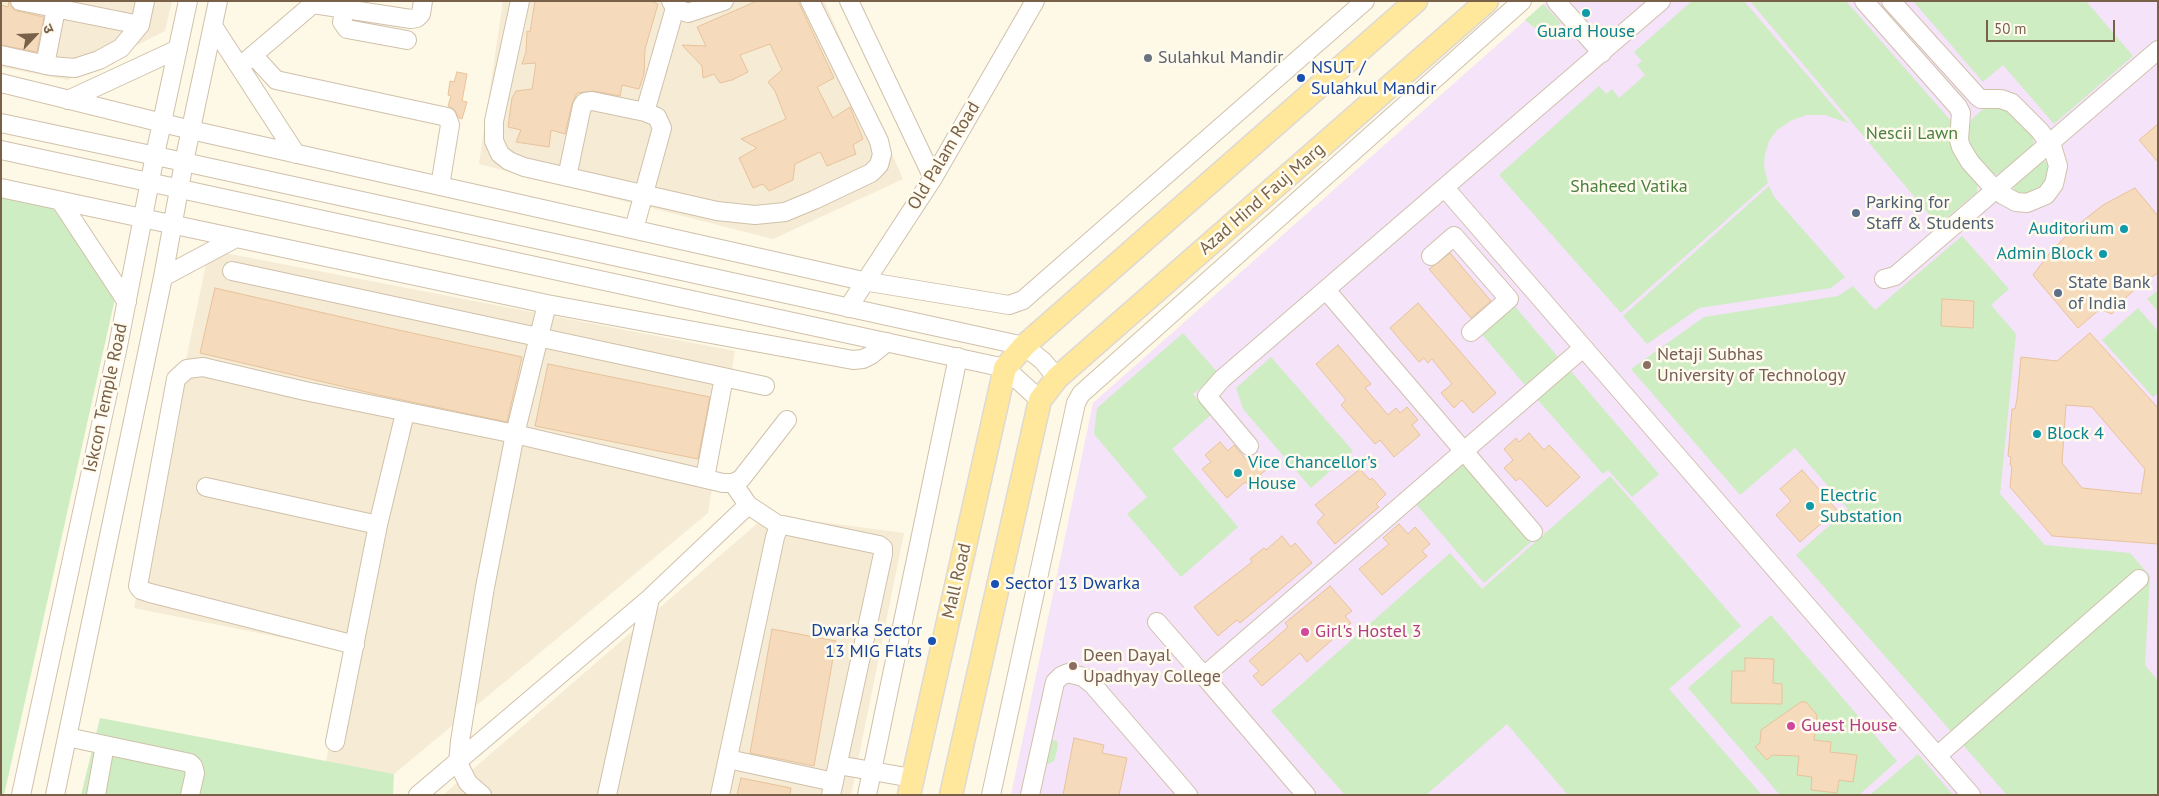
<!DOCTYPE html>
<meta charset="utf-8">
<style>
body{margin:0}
#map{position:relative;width:2159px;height:796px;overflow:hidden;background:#fef8e6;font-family:"PT Sans","Noto Sans Devanagari",sans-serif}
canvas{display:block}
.frame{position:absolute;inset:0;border:2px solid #796149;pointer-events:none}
.north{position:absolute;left:10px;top:10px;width:50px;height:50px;-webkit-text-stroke:4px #fffbee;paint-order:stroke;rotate:65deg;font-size:14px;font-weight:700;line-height:20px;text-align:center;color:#796149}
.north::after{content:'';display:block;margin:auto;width:18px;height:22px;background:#796149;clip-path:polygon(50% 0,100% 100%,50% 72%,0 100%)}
.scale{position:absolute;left:1986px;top:20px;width:129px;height:22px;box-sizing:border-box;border:2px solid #796149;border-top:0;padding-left:6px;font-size:15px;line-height:18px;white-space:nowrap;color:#796149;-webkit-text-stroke:4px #fffbee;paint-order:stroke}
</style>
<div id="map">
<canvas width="2159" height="796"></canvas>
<div class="frame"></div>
<div class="north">उ</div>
<div class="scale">50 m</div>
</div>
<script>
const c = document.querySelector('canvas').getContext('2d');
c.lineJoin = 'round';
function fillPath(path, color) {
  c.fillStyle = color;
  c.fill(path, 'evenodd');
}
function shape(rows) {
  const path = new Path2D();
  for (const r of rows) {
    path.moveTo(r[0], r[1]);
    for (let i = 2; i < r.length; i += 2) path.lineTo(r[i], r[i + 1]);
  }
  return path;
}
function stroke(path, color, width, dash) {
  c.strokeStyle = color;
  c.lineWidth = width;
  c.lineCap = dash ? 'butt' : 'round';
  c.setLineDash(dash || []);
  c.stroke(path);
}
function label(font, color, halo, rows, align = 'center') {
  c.font = font + ' "PT Sans",sans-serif';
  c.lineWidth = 5;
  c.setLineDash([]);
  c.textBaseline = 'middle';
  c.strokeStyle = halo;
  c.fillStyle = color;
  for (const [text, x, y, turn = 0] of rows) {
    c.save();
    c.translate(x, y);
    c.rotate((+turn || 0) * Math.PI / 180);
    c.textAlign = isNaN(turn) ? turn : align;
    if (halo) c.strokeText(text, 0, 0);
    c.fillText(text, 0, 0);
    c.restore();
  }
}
fillPath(shape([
 [1,1,172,1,165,31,68,80,1,67],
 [503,1,824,1,903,179,773,239,479,164],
 [209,250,735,351,708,513,394,774,326,762,348,651,134,608],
 [767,515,904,533,851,795,443,795]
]), '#f6ebd4');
fillPath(shape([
 [1547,1,2158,1,2158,795,1011,795,1093,403]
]), '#f5e3fa');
fillPath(shape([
 [1692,1,1744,1,1848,123,1825,115,1807,115,1792,120,1777,130,1769,141,1765,154,1764,166,1768,183,1621,313,1499,175,1599,86,1606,94,1612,89,1619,98,1645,75,1637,65,1642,61,1634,52],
 [1750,1,1846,1,1951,121,1950,139,1952,149,1956,158,1977,182,1977,192,1938,225],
 [1913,1,2086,1,2133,56,2054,124,2003,65,1983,82],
 [1543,4,1561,23,1551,30,1544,32,1535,28,1525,20],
 [1995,107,2005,108,2016,116,2033,137,2034,141,2032,147,2001,173,1994,175,1990,172,1973,152,1968,137,1968,128,1972,119,1982,110],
 [2045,161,2049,167,2049,174,2041,186,2024,194,2014,191,2014,185,2041,162],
 [1769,186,1775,198,1845,277,1831,288,1699,308,1647,344,1623,316],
 [1,197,52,207,116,294,4,795,1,795],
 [1962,236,2009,289,1991,305,2016,334,2000,494,2045,545,2130,553,2150,576,2145,665,2158,681,2158,795,2007,795,1796,555,1848,509,1795,448,1740,495,1631,369,1704,317,1838,296,1853,286,1875,310],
 [2158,290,2158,311,2147,299],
 [1512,303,1558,357,1525,385,1479,331],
 [2138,308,2158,331,2158,393,2153,397,2102,340],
 [1183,333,1218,373,1193,394,1211,415,1172,449,1238,527,1181,577,1127,514,1147,497,1094,434,1097,408],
 [1271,357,1353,451,1311,488,1243,409,1236,388],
 [1570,370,1659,474,1632,497,1608,470,1603,474,1537,399],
 [1462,462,1531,542,1484,583,1415,503],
 [1610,476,1741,626,1669,689,1762,795,1568,795,1507,724,1426,795,1345,795,1271,711,1450,553,1482,589],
 [1771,615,1897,761,1859,795,1780,795,1688,688],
 [100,718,394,774,393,795,81,795],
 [1052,740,1057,741,1058,746,1054,761,1048,764,1045,760,1050,741],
 [1918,754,1953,795,1870,795]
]), '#ceedc3');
const building = shape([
 [9,1,13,9,17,11,44,17,37,52,1,45,1,5,8,7,9,1],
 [535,1,651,1,658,4,645,49,644,74,639,89,622,85,620,96,594,91,577,93,572,104,565,134,551,130,549,147,516,142,521,130,508,127,512,98,516,91,532,89,536,63,522,64,526,52,527,31,530,32,535,1],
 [757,1,798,1,834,78,817,87,833,118,850,107,863,139,853,145,856,154,827,166,820,152,795,164,793,180,769,191,763,184,753,188,739,158,757,148,741,139,786,119,775,91,768,82,782,70,770,44,740,55,748,72,732,80,720,83,714,74,703,78,702,66,682,45,706,46,697,27,757,1],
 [457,72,467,74,462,101,467,102,462,119,459,118,454,109,448,106,451,96,448,95,450,81,454,82,457,72],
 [2158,124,2158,162,2139,140,2158,124],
 [2135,188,2158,216,2158,273,2143,282,2121,302,2112,314,2100,309,2078,328,2033,275,2052,250,2075,227,2103,205,2135,188],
 [1450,253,1491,301,1471,318,1429,269,1450,253],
 [215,288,385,327,522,357,507,422,383,396,200,353,215,288],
 [1942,299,1974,301,1973,328,1941,326,1942,299],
 [1418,303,1496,393,1473,413,1462,400,1454,408,1441,393,1452,384,1432,359,1428,363,1424,358,1419,362,1390,328,1418,303],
 [2090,333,2158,408,2158,544,2052,536,2010,487,2012,466,2010,465,2011,457,2008,456,2012,409,2015,409,2017,399,2021,357,2057,361,2090,333],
 [2066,405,2092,407,2145,469,2141,494,2082,488,2062,463,2066,405],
 [1338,345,1371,384,1365,388,1388,415,1396,408,1400,413,1407,407,1418,420,1412,425,1420,435,1394,457,1380,440,1375,444,1341,405,1346,400,1316,364,1338,345],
 [548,364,710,397,698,459,535,426,548,364],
 [1529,433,1544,450,1549,445,1580,477,1547,507,1520,478,1516,481,1504,468,1513,460,1504,449,1516,438,1519,442,1529,433],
 [1220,442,1228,451,1234,445,1249,463,1256,457,1267,469,1248,485,1245,482,1227,498,1202,469,1211,462,1205,455,1220,442],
 [1360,469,1370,480,1372,478,1386,494,1376,504,1379,507,1335,544,1317,522,1324,515,1315,505,1360,469],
 [1802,470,1837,510,1800,542,1776,515,1791,501,1780,489,1802,470],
 [1399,524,1408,534,1415,527,1430,544,1422,551,1427,556,1382,595,1359,569,1389,544,1383,538,1399,524],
 [1282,536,1291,547,1295,543,1312,563,1240,623,1237,620,1218,636,1194,607,1252,562,1250,559,1264,548,1266,550,1282,536],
 [1330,586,1352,611,1345,616,1351,623,1307,662,1300,653,1262,686,1253,676,1259,671,1249,661,1288,627,1285,623,1330,586],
 [772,629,836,641,814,766,750,753,772,629],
 [1745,658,1774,659,1773,683,1782,684,1782,704,1731,703,1732,671,1745,671,1745,658],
 [1801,702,1806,702,1817,715,1814,740,1831,742,1830,752,1857,755,1853,782,1839,780,1837,793,1811,790,1812,777,1797,775,1799,756,1772,755,1767,760,1755,747,1760,743,1761,730,1801,702],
 [1074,738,1104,745,1102,753,1127,758,1119,795,1063,795,1074,738],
 [741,778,791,788,790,795,737,795,741,778]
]);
fillPath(building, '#f5dabc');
stroke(building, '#e8c39b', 1);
const minor = shape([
 [20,1,140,25],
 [520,1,494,121,494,141,500,154,509,161,524,167,717,211,755,215,785,212,814,200,871,173,879,165,882,154,879,141,810,1],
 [671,1,675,8,688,13,724,1],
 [849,1,933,178],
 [1556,1,1602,53],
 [1864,1,1958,107,1961,113,1959,140,1961,147,1970,162,1988,182,2003,195,2016,202,2027,203,2046,195,2054,184,2058,166,2053,149,2040,131,2012,103,2001,99,1981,99,1978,97,1891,1],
 [313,4,411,19,417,18,421,14,423,1],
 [345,9,342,22,347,29,407,40],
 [213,26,296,154],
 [1,55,51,66,75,68,99,60,121,48,140,25,145,1],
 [253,55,276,80,447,117,450,125,440,186],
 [245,62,313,4,314,1],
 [45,65,56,9],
 [1,83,191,130,863,281,1009,305,1023,300,1365,1],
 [68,100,178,49],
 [1,123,184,162,1024,346,1043,361,1057,378],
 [1,150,1005,368,1040,400],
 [567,177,582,106,585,102,592,101,645,112],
 [1,188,547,304,853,360,863,359,871,355,887,342],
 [1445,188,1971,795],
 [61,202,127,302],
 [634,229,662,128,657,117,645,112,675,8],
 [1431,256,1454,236,1509,299,1471,332],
 [232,271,765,386],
 [163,277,236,238],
 [1884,279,1895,276,2158,50],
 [1326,290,1533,532],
 [848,308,933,178,1035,1],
 [1249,446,1207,396,1222,379,1661,1],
 [705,478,724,377],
 [206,487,378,525],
 [748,505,780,526],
 [1157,622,1204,676],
 [355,645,150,593,141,590,138,586,176,379,187,369,203,367,305,391,515,434,723,483,733,483,741,479,787,420],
 [67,737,190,763,193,766,195,773,190,795],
 [335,742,378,525,405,413],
 [1937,756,2139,579],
 [728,759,834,782],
 [838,765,912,778],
 [21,795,118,346,155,155,188,1],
 [55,795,163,277,184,162,218,1],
 [96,795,105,745],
 [418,795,650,598,748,505,733,483],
 [482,795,468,783,458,763,460,741,485,587,515,434,547,304],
 [607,795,650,598],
 [720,795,775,537,778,529,783,525,879,545,883,548,883,554,831,795],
 [867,795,958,357],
 [991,795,1076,403,1081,394,1522,1],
 [1030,795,1055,682,1061,676,1068,673,1083,677,1093,685,1188,795],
 [1306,795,1204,676,1583,348]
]);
const major = shape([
 [909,795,1005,368,1024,346,1416,1],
 [951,795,1040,400,1057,378,1487,1]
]);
stroke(minor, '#d0c1ab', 20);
stroke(major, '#dfd9d3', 25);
stroke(minor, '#fff', 18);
stroke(major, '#ffe89c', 22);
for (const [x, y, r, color] of [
 [1586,13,5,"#0f9aa8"],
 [1148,58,5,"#6b7280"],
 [1301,78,5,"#1a4fb4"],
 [1856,213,5,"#5c6f8a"],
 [2124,229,5,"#0f9aa8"],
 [2103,254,5,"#0f9aa8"],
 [2058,293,5,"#5c6f8a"],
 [1647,365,5,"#8d6e63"],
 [2037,434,5,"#0f9aa8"],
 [1238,473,5,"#0f9aa8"],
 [1810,506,5,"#0f9aa8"],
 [995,584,5,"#1a4fb4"],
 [1305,632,5,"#d1479c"],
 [932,641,5,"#1a4fb4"],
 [1073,666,5,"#8d6e63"],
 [1791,726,5,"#d1479c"]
]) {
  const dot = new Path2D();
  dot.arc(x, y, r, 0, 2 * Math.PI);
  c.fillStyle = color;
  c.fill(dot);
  stroke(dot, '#fffbee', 2);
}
label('18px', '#0d838f', '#fffbee', [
 ["Guard House",1586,32,"center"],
 ["Auditorium",2114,229,"right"],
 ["Admin Block",2093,254,"right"],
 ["Block 4",2047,434],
 ["Vice Chancellor's",1248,463],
 ["House",1248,484],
 ["Electric",1820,496],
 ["Substation",1820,517]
], 'left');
label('18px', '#5b616d', '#fffbee', [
 ["Sulahkul Mandir",1158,58]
], 'left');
label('18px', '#164399', '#fffbee', [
 ["NSUT /",1311,68],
 ["Sulahkul Mandir",1311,89],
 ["Sector 13 Dwarka",1005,584],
 ["Dwarka Sector",922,631,"right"],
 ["13 MIG Flats",922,652,"right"]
], 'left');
label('18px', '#4a8040', '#fffbee', [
 ["Nescii Lawn",1912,134],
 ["Shaheed Vatika",1629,187]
]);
label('18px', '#796149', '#fffbee', [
 ["Old Palam Road",944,156,-59],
 ["Azad Hind Fauj Marg",1262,199,-41],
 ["Iskcon Temple Road",106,398,-78],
 ["Mall Road",957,581,-77]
]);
label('18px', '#4e5e75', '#fffbee', [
 ["Parking for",1866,203],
 ["Staff & Students",1866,224],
 ["State Bank",2068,283],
 ["of India",2068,304]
], 'left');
label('18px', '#785e54', '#fffbee', [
 ["Netaji Subhas",1657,355],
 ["University of Technology",1657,376],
 ["Deen Dayal",1083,656],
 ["Upadhyay College",1083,677]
], 'left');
label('18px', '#b23c85', '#fffbee', [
 ["Girl's Hostel 3",1315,632],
 ["Guest House",1801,726]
], 'left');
</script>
